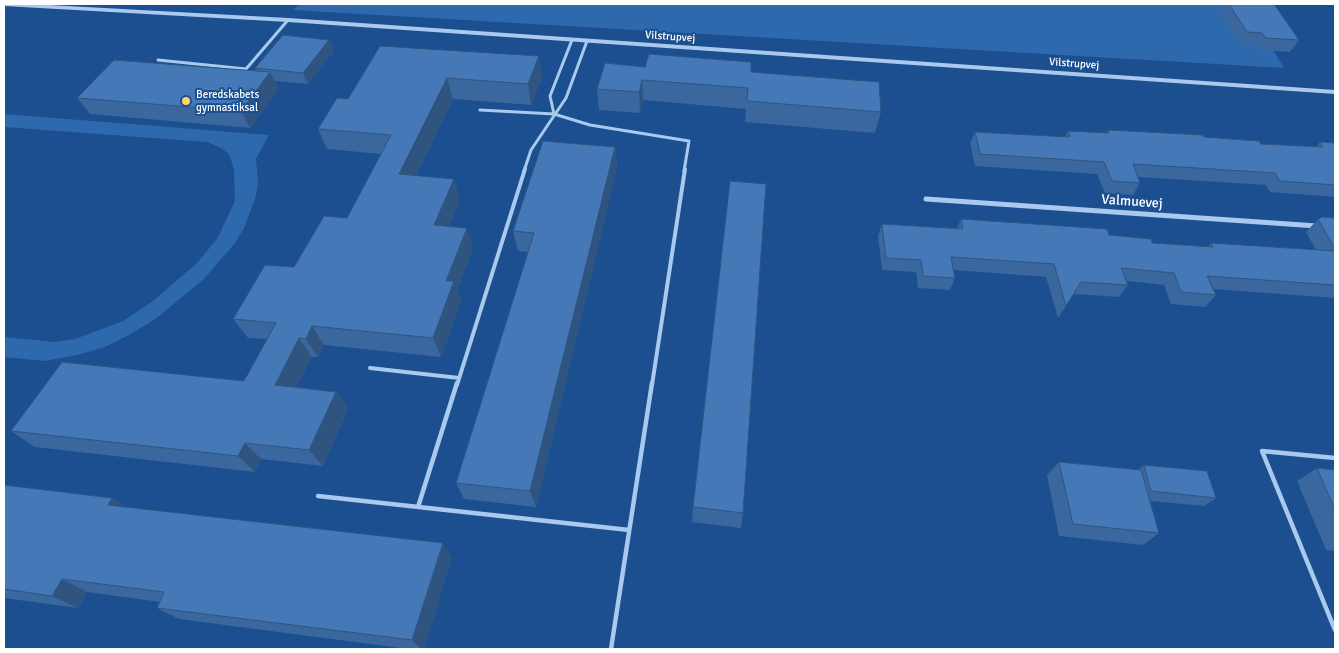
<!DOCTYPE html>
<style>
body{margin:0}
#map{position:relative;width:1339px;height:653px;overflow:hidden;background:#1b4f8f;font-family:Signika,sans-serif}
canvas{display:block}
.frame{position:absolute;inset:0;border:5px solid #fff;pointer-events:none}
</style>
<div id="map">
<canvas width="1339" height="653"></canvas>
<div class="frame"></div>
</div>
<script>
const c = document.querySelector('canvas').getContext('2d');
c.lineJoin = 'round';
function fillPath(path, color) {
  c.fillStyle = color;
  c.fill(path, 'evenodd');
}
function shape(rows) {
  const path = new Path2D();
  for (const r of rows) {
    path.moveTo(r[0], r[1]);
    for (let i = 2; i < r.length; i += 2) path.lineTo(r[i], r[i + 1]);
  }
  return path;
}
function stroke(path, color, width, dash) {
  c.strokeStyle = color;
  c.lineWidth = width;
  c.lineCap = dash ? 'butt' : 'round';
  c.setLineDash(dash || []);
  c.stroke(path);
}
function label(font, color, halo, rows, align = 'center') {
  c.font = font + ' Signika,sans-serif';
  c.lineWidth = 4;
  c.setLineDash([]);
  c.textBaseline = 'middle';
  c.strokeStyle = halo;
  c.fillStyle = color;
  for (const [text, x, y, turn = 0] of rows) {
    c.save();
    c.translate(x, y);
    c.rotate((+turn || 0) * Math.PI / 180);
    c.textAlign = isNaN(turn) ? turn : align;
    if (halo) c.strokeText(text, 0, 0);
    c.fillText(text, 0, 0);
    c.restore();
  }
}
fillPath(shape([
 [299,4,1245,4,1284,68,293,10],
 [4,114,269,135,256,159,258,182,256,196,244,228,235,243,203,280,154,320,129,335,105,347,77,355,44,361,4,357,4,337,55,342,75,339,123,321,153,301,196,264,217,239,235,201,234,169,229,154,221,148,207,142,4,127]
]), '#2e69ad');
stroke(shape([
 [158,60,246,69,288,20],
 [480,110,554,114,590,125,689,141,684,171],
 [554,114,550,96,572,40],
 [524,171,531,150,566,98,587,41]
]), '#a9c9ee', 3);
stroke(shape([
 [370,368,459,378],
 [457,385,525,169],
 [652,385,685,169]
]), '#a9c9ee', 4);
stroke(shape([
 [1335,458,1262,451,1335,630],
 [318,496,629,530],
 [418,507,457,383],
 [611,649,652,383]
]), '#a9c9ee', 4.5);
stroke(shape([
 [926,199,1317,226]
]), '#a9c9ee', 5);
fillPath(shape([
 [4,4,31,4,288,18,1335,90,1335,94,288,22,4,6,4,4]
]), '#a9c9ee');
fillPath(shape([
 [1224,4,1274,4,1299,40,1290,52,1258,50,1254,44,1239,43,1219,11],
 [329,40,334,51,308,84,275,81,279,89,250,128,90,114,77,98,257,71,255,68],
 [380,46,542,77,531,105,453,99,416,176,460,199,449,226,473,248,457,290,461,301,441,357,324,345,318,357,312,357,296,387,336,392,348,409,323,466,261,459,255,472,35,447,11,431,244,381,267,339,248,338,233,319,294,267,347,218,381,154,327,149,318,129,348,99],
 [645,67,751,72,881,112,875,133,745,122,746,109,643,100,640,113,599,110,597,89],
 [1108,130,1204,137,1261,144,1316,147,1320,142,1335,143,1335,197,1270,192,1266,185,1138,177,1140,183,1133,195,1105,193,1097,174,975,166,970,143,975,132,1065,137,1068,131,1106,133],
 [615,147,617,167,536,507,464,499,456,483,528,252,518,251,513,231],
 [1335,218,1335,298,1213,289,1216,295,1205,307,1171,304,1164,285,1127,281,1128,285,1119,297,1074,294,1058,318,1046,277,954,270,955,278,950,290,918,288,916,272,882,270,878,236,882,224,957,228,961,219,1109,235,1152,243,1208,247,1211,243,1316,250,1306,232,1318,219],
 [1059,462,1138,470,1144,465,1216,498,1204,506,1150,501,1159,533,1143,545,1059,536,1047,475],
 [1317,468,1335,470,1335,551,1326,550,1297,481],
 [4,485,112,498,125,507,452,557,424,649,408,649,179,619,157,608,160,602,87,592,78,608,4,598],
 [693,507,743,513,741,528,692,522]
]), '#3a679d');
fillPath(shape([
 [329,40,334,51,308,84,303,73],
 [539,56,542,77,531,105,528,84],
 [270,72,279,89,250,128,241,111],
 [447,78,453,99,407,195,399,174],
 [642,80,643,100,640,113,639,92],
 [615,147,617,167,536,507,530,491],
 [454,179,460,199,441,245,434,225],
 [467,228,473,248,457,290,461,301,441,357,433,338,446,281],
 [312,326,324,345,318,357,306,339],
 [299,338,312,357,289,403,275,385],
 [336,392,348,409,323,466,309,450],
 [245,443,261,459,255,472,238,456],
 [112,498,134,513,108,505],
 [443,543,452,557,424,649,421,649,412,640],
 [62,579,87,592,78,608,52,596]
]), '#305480');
const building = shape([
 [1229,4,1274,4,1299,40,1266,38,1262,33,1247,32,1229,4],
 [283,35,329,40,303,73,255,68,283,35],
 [380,46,539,56,528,84,447,78,399,174,454,179,434,225,467,228,446,281,454,281,433,338,312,326,306,339,299,338,275,385,336,392,309,450,245,443,238,456,11,431,62,362,244,381,276,323,233,319,265,265,294,267,324,216,347,218,391,135,318,129,337,98,348,99,380,46],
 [649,54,751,62,751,72,879,82,881,112,747,101,748,88,642,80,639,92,597,89,605,63,645,67,649,54],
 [114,60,270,72,241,111,77,98,114,60],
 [1108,130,1203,135,1204,137,1259,141,1261,144,1323,147,1320,142,1335,143,1335,185,1280,181,1275,173,1133,164,1140,183,1112,181,1104,162,980,154,975,132,1070,137,1068,131,1109,133,1108,130],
 [543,141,615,147,530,491,456,483,534,233,513,231,543,141],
 [730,181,766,184,743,513,693,507,730,181],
 [1322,217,1335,218,1335,249,1318,219,1322,217],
 [961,219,1107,229,1109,235,1151,239,1152,243,1213,247,1211,243,1335,251,1335,285,1207,276,1216,295,1181,292,1174,273,1121,268,1128,285,1081,282,1066,306,1054,264,951,257,955,278,923,276,921,260,886,258,882,224,963,229,961,219],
 [1059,462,1141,470,1159,533,1073,524,1059,462],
 [1144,465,1207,471,1216,498,1151,491,1144,465],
 [1317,468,1335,470,1335,510,1317,468],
 [4,485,112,498,108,505,443,543,412,640,157,608,164,592,62,579,52,596,4,589,4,485]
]);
fillPath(building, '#4478b7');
stroke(building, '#305480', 1);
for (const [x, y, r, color] of [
 [186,101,5,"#ffd166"]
]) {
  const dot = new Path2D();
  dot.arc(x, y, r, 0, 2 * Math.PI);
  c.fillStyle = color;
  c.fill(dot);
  stroke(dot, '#1b4f8f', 2);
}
label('11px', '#fff', '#1b4f8f', [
 ["Vilstrupvej",670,37,4],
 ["Vilstrupvej",1074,64,4]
]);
label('11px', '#fff', '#1b4f8f', [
 ["Beredskabets",196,95],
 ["gymnastiksal",196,108]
], 'left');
label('14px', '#fff', '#1b4f8f', [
 ["Valmuevej",1132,202,4]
]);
</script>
